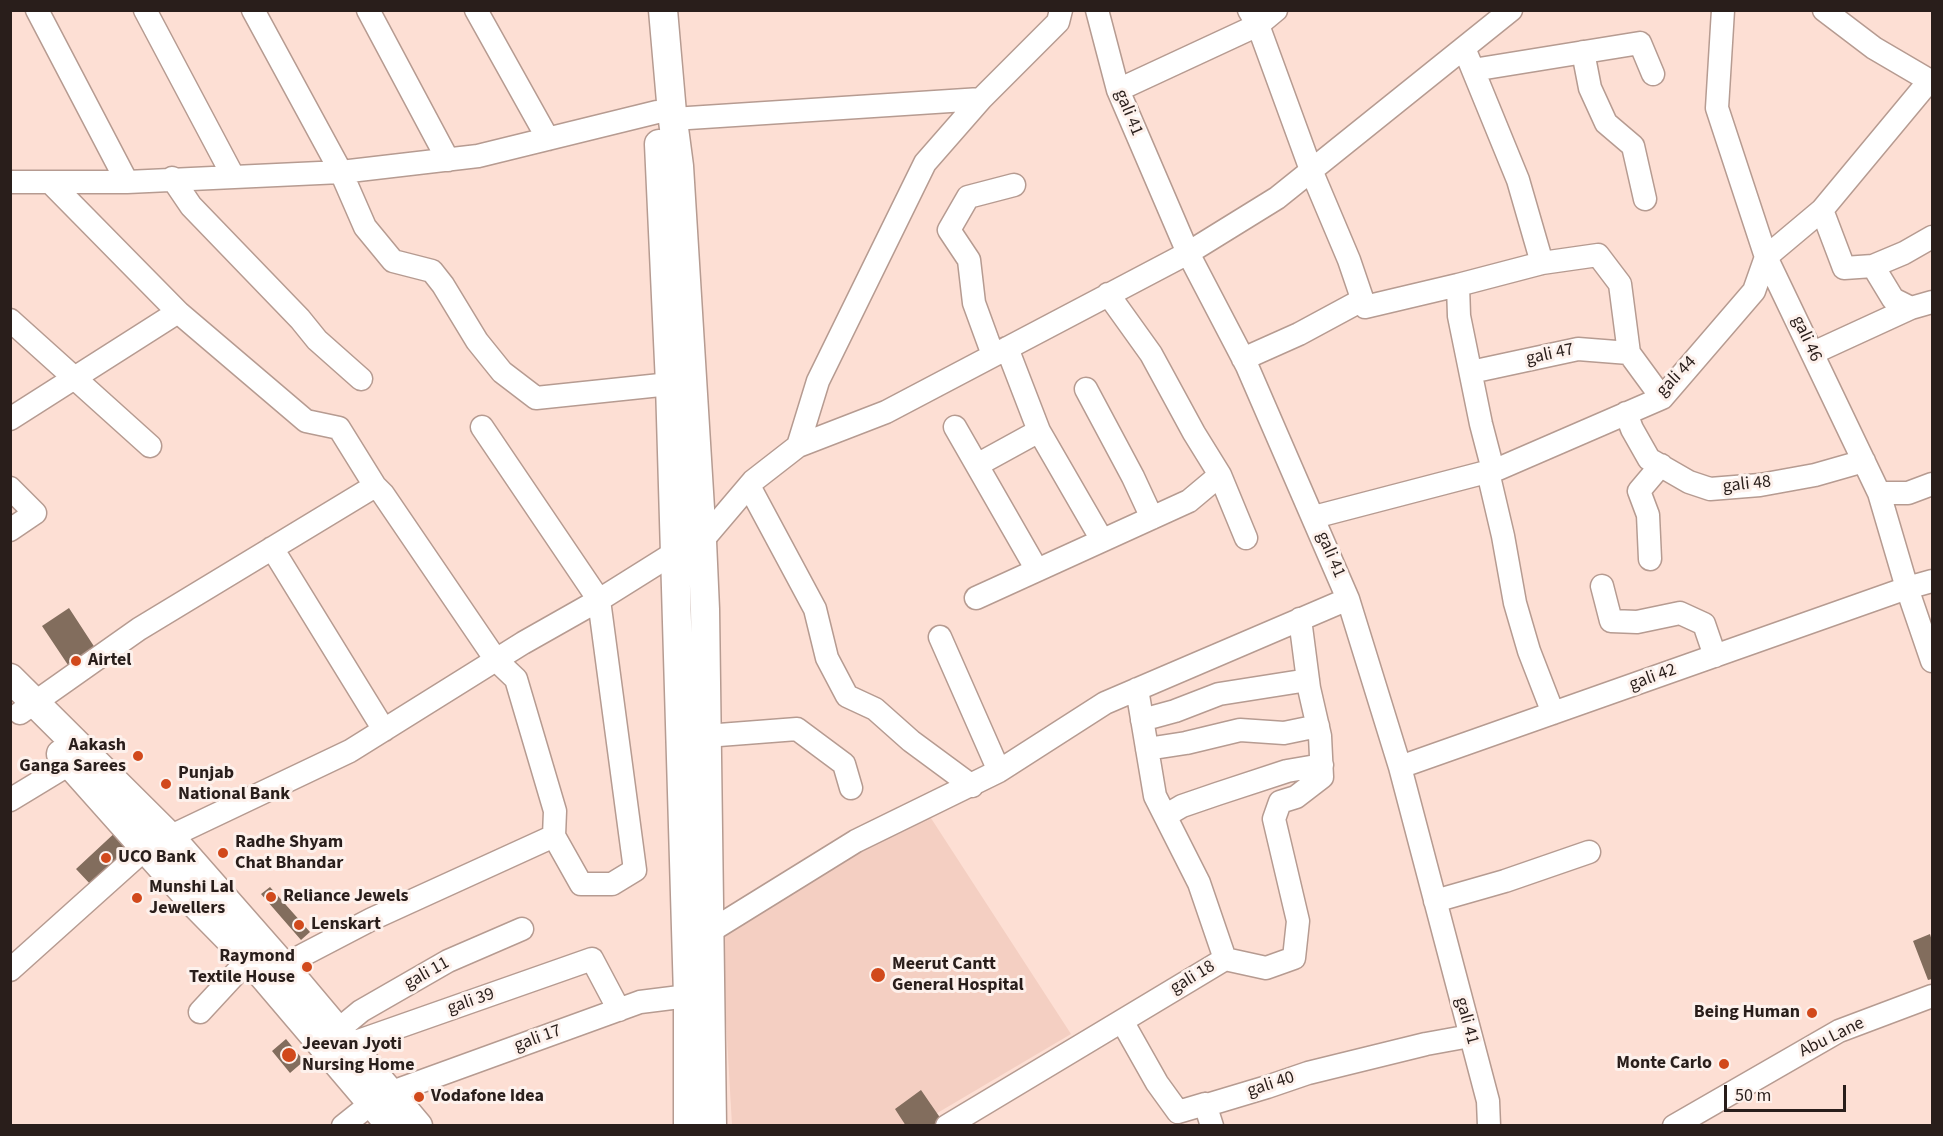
<!DOCTYPE html>
<style>
body{margin:0}
#map{position:relative;width:1943px;height:1136px;overflow:hidden;background:#fddfd4;font-family:"Source Sans 3",sans-serif}
canvas{display:block}
.frame{position:absolute;inset:0;border:12px solid #291e1b;pointer-events:none}
.scale{position:absolute;left:1724px;top:1085px;width:122px;height:27px;box-sizing:border-box;border:3px solid #291e1b;border-top:0;padding-left:8px;font-size:18px;line-height:21px;white-space:nowrap;color:#291e1b;-webkit-text-stroke:4px #fdf1ec;paint-order:stroke}
</style>
<div id="map">
<canvas width="1943" height="1136"></canvas>
<div class="frame"></div>
<div class="scale">50 m</div>
</div>
<script>
const c = document.querySelector('canvas').getContext('2d');
c.lineJoin = 'round';
function fillPath(path, color) {
  c.fillStyle = color;
  c.fill(path, 'evenodd');
}
function shape(rows) {
  const path = new Path2D();
  for (const r of rows) {
    path.moveTo(r[0], r[1]);
    for (let i = 2; i < r.length; i += 2) path.lineTo(r[i], r[i + 1]);
  }
  return path;
}
function stroke(path, color, width, dash) {
  c.strokeStyle = color;
  c.lineWidth = width;
  c.lineCap = dash ? 'butt' : 'round';
  c.setLineDash(dash || []);
  c.stroke(path);
}
function label(font, color, halo, rows, align = 'center') {
  c.font = font + ' "Source Sans 3",sans-serif';
  c.lineWidth = 6;
  c.setLineDash([]);
  c.textBaseline = 'middle';
  c.strokeStyle = halo;
  c.fillStyle = color;
  for (const [text, x, y, turn = 0] of rows) {
    c.save();
    c.translate(x, y);
    c.rotate((+turn || 0) * Math.PI / 180);
    c.textAlign = isNaN(turn) ? turn : align;
    if (halo) c.strokeText(text, 0, 0);
    c.fillText(text, 0, 0);
    c.restore();
  }
}
fillPath(shape([
 [927,812,1071,1034,917,1125,732,1125,720,916]
]), '#f4cfc2');
fillPath(shape([
 [69,608,99,654,72,671,42,626],
 [119,829,135,846,92,886,76,869],
 [270,887,310,932,301,940,261,894],
 [1930,934,1932,941,1932,979,1928,980,1913,941],
 [286,1039,304,1061,290,1073,272,1051],
 [921,1090,941,1119,932,1126,906,1126,895,1109]
]), '#826d5d');
const minor = shape([
 [37,10,127,182],
 [145,10,233,176],
 [253,10,341,172,365,227,393,261,432,271,443,285,477,341,502,372,536,398,670,384],
 [368,10,448,160],
 [476,10,548,139],
 [1097,10,1118,90,1188,253,1247,366,1348,599,1400,767,1488,1101,1489,1126],
 [1249,10,1258,25,1311,170,1349,260,1365,307,1458,285],
 [1723,10,1717,108,1766,257,1879,493,1907,588,1932,661],
 [1824,10,1874,48,1932,82],
 [1464,48,1518,180,1542,263],
 [1583,52,1590,88,1606,123,1633,146,1645,199],
 [1473,70,1640,43,1653,74],
 [1118,90,1258,25,1276,10],
 [673,119,981,99,1058,22,1061,10],
 [172,178,191,206,300,319,317,340,361,379],
 [10,182,127,182,341,172,478,156,657,112],
 [50,182,178,312,306,421,339,428,375,486,383,494,496,660,516,679,555,811,554,836,581,884,612,884,635,870,599,600,482,427],
 [1822,210,1844,268,1873,266,1904,253,1932,237],
 [1873,266,1893,299,1911,308,1932,302],
 [10,320,150,446],
 [1007,348,1039,431,1102,540],
 [1813,353,1911,308],
 [993,355,974,303,969,260,949,230,968,197,1014,185],
 [1243,359,1299,334,1362,300],
 [1471,372,1578,349,1629,353],
 [1086,389,1133,477,1152,518],
 [1626,413,1632,429,1649,459,1689,482,1710,489,1760,485,1815,475,1864,461],
 [10,419,178,312],
 [955,427,1037,570],
 [798,446,886,412,1188,253,1277,198,1511,10],
 [977,465,1039,431],
 [1493,470,1481,424,1459,316,1458,285,1542,263,1598,255,1620,284,1629,353,1662,398],
 [1488,472,1503,536,1515,603,1529,651,1553,713],
 [1220,475,1246,538],
 [749,486,815,609,827,658,847,696,875,709,911,741,972,786],
 [10,488,35,513,10,530],
 [1879,493,1908,493,1932,484],
 [1314,517,1498,469,1662,398,1754,291,1766,257,1822,210,1930,80],
 [272,548,384,730],
 [1650,559,1648,515,1639,491,1661,465],
 [1602,586,1611,621,1637,622,1680,613,1704,624,1715,656],
 [976,598,1189,501,1220,475,1194,433,1151,354,1108,294],
 [940,637,999,771],
 [20,713,139,629,375,486],
 [1142,720,1175,711,1219,694,1308,680],
 [706,736,797,729,844,764,851,788],
 [1147,749,1186,743,1240,730,1284,733,1318,726],
 [1400,767,1907,588,1932,581],
 [10,800,71,763],
 [1165,816,1182,806,1217,794,1287,771,1322,765],
 [1435,901,1505,881,1589,852],
 [709,932,856,841,999,771,1105,703,1348,599],
 [1225,959,1266,968,1294,958,1298,921,1274,819,1280,802,1296,797,1322,777,1320,736,1309,688,1300,619],
 [285,968,303,955,372,919,554,836],
 [10,970,146,848,350,751,523,643,599,600,674,553,702,541,753,481,798,446,818,381,925,163,981,99],
 [200,1012,249,959],
 [1122,1021,1157,1083,1178,1112,1205,1104,1207,1105,1267,1087,1308,1073,1426,1044,1470,1036],
 [338,1030,361,1011,448,961,522,929],
 [350,1044,592,959,619,1010],
 [1205,1104,1212,1126],
 [343,1126,373,1102,392,1092,640,1002,688,996],
 [947,1126,1225,959,1199,883,1155,796,1137,689],
 [1674,1126,1839,1031,1932,996]
]);
const major = shape([
 [663,10,672,113,679,166,702,541,705,609,712,1126],
 [659,144,670,384,688,996,688,1126],
 [10,678,170,837,285,968,418,1126],
 [61,754,191,900,249,959,391,1126]
]);
stroke(minor, '#b69b91', 25);
stroke(major, '#b69b91', 31);
stroke(minor, '#fff', 22);
stroke(major, '#fff', 28);
for (const [x, y, r, color] of [
 [76,661,6,"#d1491b"],
 [138,756,6,"#d1491b"],
 [166,784,6,"#d1491b"],
 [223,853,6,"#d1491b"],
 [106,858,6,"#d1491b"],
 [271,897,6,"#d1491b"],
 [137,898,6,"#d1491b"],
 [299,925,6,"#d1491b"],
 [307,967,6,"#d1491b"],
 [878,975,8,"#d1491b"],
 [1812,1013,6,"#d1491b"],
 [289,1055,8,"#d1491b"],
 [1724,1064,6,"#d1491b"],
 [419,1097,6,"#d1491b"]
]) {
  const dot = new Path2D();
  dot.arc(x, y, r, 0, 2 * Math.PI);
  c.fillStyle = color;
  c.fill(dot);
  stroke(dot, '#fdf1ec', 2);
}
label('18px', '#291e1b', '#fdf1ec', [
 ["gali 41",1128,113,68],
 ["gali 46",1806,339,65],
 ["gali 47",1550,355,-12],
 ["gali 44",1677,377,-46],
 ["gali 48",1747,485,-6],
 ["gali 41",1330,555,67],
 ["gali 42",1653,678,-20],
 ["gali 11",427,974,-29],
 ["gali 18",1193,978,-31],
 ["gali 39",471,1002,-19],
 ["gali 41",1466,1021,75],
 ["Abu Lane",1832,1038,-26],
 ["gali 17",538,1039,-20],
 ["gali 40",1271,1085,-18]
]);
label('bold 18px', '#291e1b', '#fdf1ec', [
 ["Airtel",88,661],
 ["Aakash",126,746,"right"],
 ["Ganga Sarees",126,767,"right"],
 ["Punjab",178,774],
 ["National Bank",178,795],
 ["Radhe Shyam",235,843],
 ["Chat Bhandar",235,864],
 ["UCO Bank",118,858],
 ["Munshi Lal",149,888],
 ["Jewellers",149,909],
 ["Reliance Jewels",283,897],
 ["Lenskart",311,925],
 ["Raymond",295,957,"right"],
 ["Textile House",295,978,"right"],
 ["Meerut Cantt",892,965],
 ["General Hospital",892,986],
 ["Being Human",1800,1013,"right"],
 ["Jeevan Jyoti",302,1045],
 ["Nursing Home",302,1066],
 ["Monte Carlo",1712,1064,"right"],
 ["Vodafone Idea",431,1097]
], 'left');
</script>
